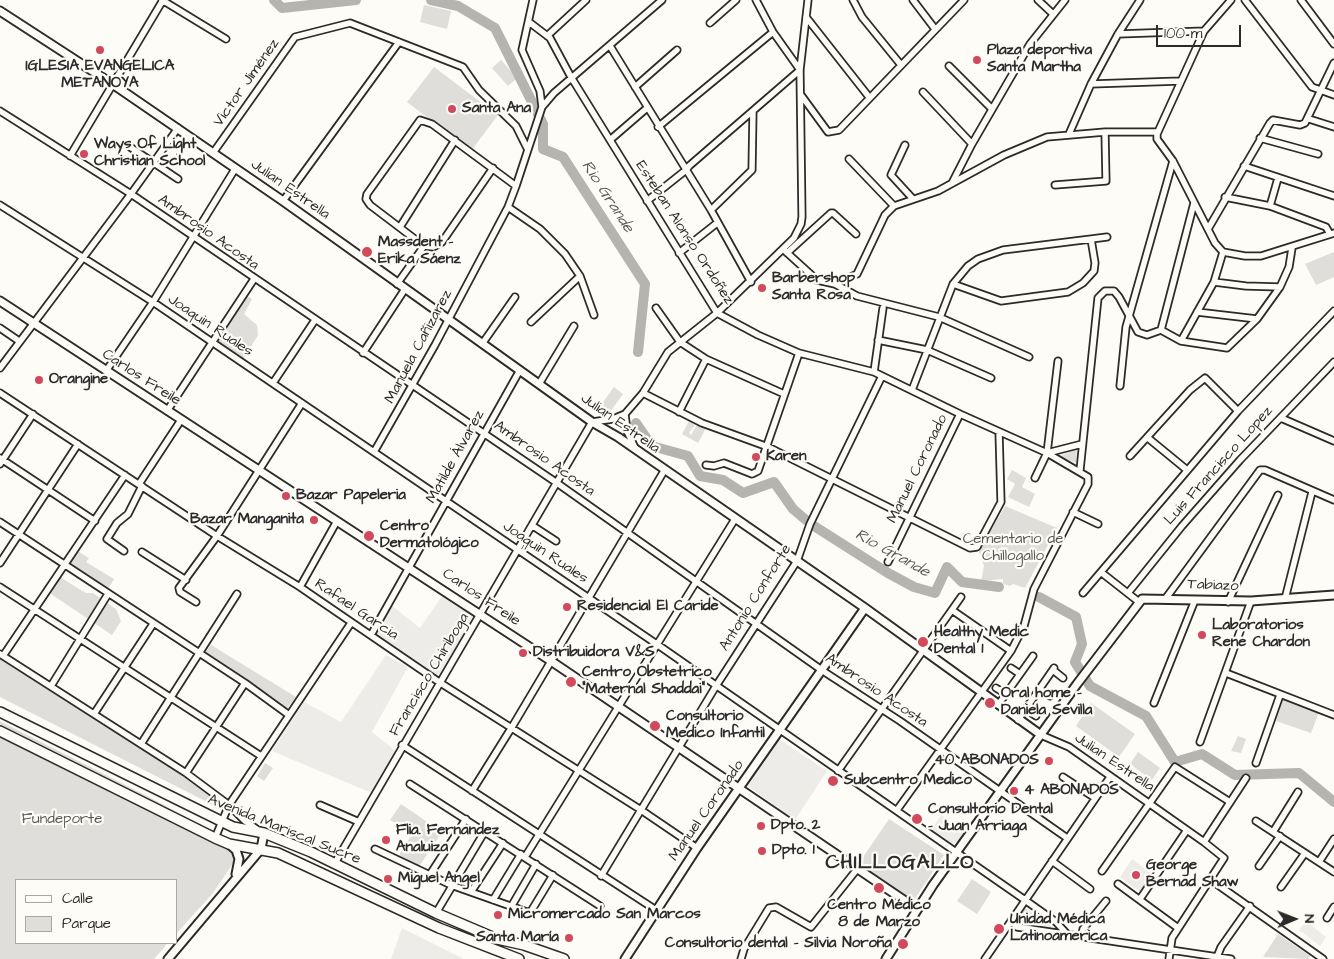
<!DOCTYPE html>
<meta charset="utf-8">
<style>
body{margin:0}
#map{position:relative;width:1334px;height:959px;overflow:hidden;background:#fdfcf7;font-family:"Architects Daughter",sans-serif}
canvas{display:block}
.legend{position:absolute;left:15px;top:879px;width:162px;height:65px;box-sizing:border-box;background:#fdfcf7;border:1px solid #a9a8a5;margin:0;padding:6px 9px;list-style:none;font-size:15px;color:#2b2b2b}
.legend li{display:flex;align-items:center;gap:10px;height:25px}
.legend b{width:25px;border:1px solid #a9a8a5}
.north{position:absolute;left:1269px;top:894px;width:50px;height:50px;-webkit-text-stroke:4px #fdfcf7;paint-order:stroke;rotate:89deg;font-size:14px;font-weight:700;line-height:20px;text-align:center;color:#2b2b2b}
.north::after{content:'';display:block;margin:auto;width:18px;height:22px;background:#2b2b2b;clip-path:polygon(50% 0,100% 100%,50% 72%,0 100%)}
.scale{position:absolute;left:1156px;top:25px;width:85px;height:22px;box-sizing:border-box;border:2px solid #2b2b2b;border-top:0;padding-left:6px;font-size:15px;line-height:18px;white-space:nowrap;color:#2b2b2b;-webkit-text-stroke:4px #fdfcf7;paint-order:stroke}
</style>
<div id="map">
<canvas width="1334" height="959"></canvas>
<ul class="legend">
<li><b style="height:6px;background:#fdfcf7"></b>Calle</li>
<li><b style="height:14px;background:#dfdeda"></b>Parque</li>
</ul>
<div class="north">N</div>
<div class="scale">100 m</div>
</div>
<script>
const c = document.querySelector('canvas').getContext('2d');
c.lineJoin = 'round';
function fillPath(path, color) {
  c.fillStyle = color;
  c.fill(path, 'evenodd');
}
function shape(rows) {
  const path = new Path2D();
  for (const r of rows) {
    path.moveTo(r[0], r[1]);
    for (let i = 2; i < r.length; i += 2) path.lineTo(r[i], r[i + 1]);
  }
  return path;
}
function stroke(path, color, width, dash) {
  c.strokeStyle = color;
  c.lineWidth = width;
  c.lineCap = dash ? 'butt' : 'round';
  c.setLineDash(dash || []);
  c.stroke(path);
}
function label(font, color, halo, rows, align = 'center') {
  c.font = font + ' "Architects Daughter",sans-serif';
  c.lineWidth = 4.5;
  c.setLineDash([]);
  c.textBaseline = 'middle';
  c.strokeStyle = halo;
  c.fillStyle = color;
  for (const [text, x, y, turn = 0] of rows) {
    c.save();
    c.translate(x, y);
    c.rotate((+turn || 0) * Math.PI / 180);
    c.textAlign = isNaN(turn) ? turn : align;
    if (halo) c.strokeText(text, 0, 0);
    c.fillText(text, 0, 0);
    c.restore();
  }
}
fillPath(shape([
 [442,596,473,616,436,681,371,637,391,605,420,628],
 [386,655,408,667,372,732,398,753,374,794,272,751,304,702,341,722],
 [779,739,827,771,795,820,748,786],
 [941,815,965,832,959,842,952,844,931,830],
 [1132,859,1152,874,1140,892,1120,877],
 [1306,921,1326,937,1320,946,1299,930],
 [402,928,464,959,391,959]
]), '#edece8');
fillPath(shape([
 [424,5,451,11,447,29,420,22],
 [501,60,517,78,508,86,492,68],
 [434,67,498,115,471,151,407,102],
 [1334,252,1334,277,1316,285,1305,264],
 [246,295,252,299,244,314,257,325,258,335,240,365,214,347],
 [614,387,623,394,610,412,601,405],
 [689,421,695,425,689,433,691,435,698,423,706,428,698,443,682,434],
 [1077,449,1076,463,1060,456],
 [1012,470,1026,478,1022,487,1035,494,1029,507,1008,497,1015,484,1007,479],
 [1005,506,1057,528,1025,588,1013,584,1010,586,1003,584,1003,579,981,581,984,566,979,552],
 [76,550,89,558,86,562,114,579,105,594,96,587,96,581,71,567,65,567],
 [60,574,63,579,86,593,93,593,116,609,121,621,112,635,48,592],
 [211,645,296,697,285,711,278,707,276,700,251,683,241,684,202,657],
 [0,655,225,797,224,801,217,807,0,697],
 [1283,700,1319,712,1311,733,1276,721],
 [1091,703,1135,734,1119,757,1076,726],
 [0,721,151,798,206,828,234,851,234,862,213,893,176,934,176,880,16,880,16,943,168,943,154,959,0,959],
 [1238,736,1246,739,1241,753,1231,751],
 [1138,752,1160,768,1152,780,1130,764],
 [265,763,273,768,264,781,257,776],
 [401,804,442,832,418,868,399,855,412,834,390,820],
 [889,819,944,855,912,903,857,866],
 [972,879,991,892,977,914,957,901],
 [1025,908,1052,927,1017,921],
 [1278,934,1310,956,1309,959,1263,957]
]), '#dfdeda');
stroke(shape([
 [274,0,282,8,356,0],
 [431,0,458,6,495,28,543,124,543,149,563,157,645,284,638,352],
 [636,423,652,446,688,456,700,476,723,480,743,493,774,482,793,509,806,520],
 [814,526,888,573,914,587,935,593,947,567,962,582,999,587],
 [1039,597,1076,617,1082,644,1075,662,1090,686,1146,716,1175,762,1202,754,1235,775,1299,773,1334,802]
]), '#b5b4b1', 10);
const minor = shape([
 [162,0,226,39],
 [853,0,862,17,901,65],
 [913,0,935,29],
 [1038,0,1053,14],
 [1231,0,1204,31,1157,134,1157,139,1173,161,1215,243,1223,252,1245,256,1261,256,1334,233],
 [1245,0,1312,87,1334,95],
 [1301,0,1334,44],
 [806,17,869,97],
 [529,22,550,38,571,77,717,313,758,335,799,353,874,372,960,414,1047,453,1088,477,1088,484,1034,589,1024,626,1011,651,897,810],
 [710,23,736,0],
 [1118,34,1204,31],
 [547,36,586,0],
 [610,46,711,210,751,282],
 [949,66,992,109],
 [1091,84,1180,81],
 [635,87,677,50],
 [923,92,972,144],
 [801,95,828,132,839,130,964,0],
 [542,107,554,93,662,0],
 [0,111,131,194,557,483,823,671,900,721,1067,838],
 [1309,119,1334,127],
 [658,127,773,32],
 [1069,134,1091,84,1118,34,1140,0],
 [1260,138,1318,154],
 [610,140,647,108],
 [127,145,178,179],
 [905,145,891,175,913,199],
 [213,153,295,37,350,23,463,67,479,90,516,126,527,148],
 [70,156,163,0],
 [849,159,894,206],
 [1244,166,1334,196],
 [952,183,972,144,1030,44,1065,0],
 [1055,185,1106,181,1105,132],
 [1225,197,1270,206,1326,227,1330,234],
 [283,201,399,42],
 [647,201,686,170,689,166,800,70,773,32,756,0],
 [0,205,153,302,658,645,1025,900,1056,922,1067,934],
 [1270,206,1278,178],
 [508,207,540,229,565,254,580,276,594,315],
 [711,210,752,170,753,111],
 [400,227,455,140],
 [1208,229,1270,123,1273,120,1300,125,1305,123,1334,63],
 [424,246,370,205,366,199,367,194,420,120,432,124,516,186],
 [784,250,817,280,835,284,857,296,939,317,1029,357],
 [679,253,717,223],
 [787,253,831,213,833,213,856,234],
 [1214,282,1246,286,1280,287],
 [397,284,424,246,433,247,442,242,493,168],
 [835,284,857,274,885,215,894,206,938,191,1004,155,1047,137,1105,132,1158,132],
 [953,284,1001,301,1068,292,1083,283,1094,271,1095,263,1091,239],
 [656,308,680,342,706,359,784,394],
 [1197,312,1257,319],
 [531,322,580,276],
 [0,328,19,341],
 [1161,330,1181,341,1227,348,1257,319,1280,287,1289,267,1292,248],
 [878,340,927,350,991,378],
 [1181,341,1214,282,1223,252],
 [482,344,515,297],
 [363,353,405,289],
 [0,368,131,194,178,128],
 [106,371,153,302,235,169],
 [874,372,883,308],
 [273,383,315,320],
 [539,384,574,326],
 [1120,386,1126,327,1173,161],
 [912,390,953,284,968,266,978,259,1003,250,1107,237],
 [0,393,217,536,300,587,439,682,641,810,697,848],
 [643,393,702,423,768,447,970,548,977,547,1001,502,999,432],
 [167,411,254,279],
 [679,412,706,359],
 [625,414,627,431,635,448],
 [1281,418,1334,441],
 [1148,438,1187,470],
 [374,452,435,345,508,207,516,186,542,107,540,91,522,50,533,0],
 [1047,453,1082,444],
 [1130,456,1190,390,1205,378,1238,411],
 [0,458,95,521],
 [0,464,33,414],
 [706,465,714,466,724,463,752,474,758,471,799,353],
 [1080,470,1098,298,1105,291,1114,291,1119,297,1138,332,1147,335,1161,330,1194,203],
 [1035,478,1047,453,1058,361],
 [139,484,181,420],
 [1073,512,1098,524],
 [0,522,245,683,289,715],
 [533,526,556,541],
 [124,551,107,539,117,523,128,514,142,486],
 [142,552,186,580],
 [888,562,960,414],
 [0,563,78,444],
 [1102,573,1139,602],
 [0,587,261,756],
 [300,587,337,521],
 [1083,593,1238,411,1334,311],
 [1128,593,1182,526,1240,460,1334,362],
 [1166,598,1260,470,1265,470,1334,500],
 [1285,599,1312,492],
 [196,602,180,592,179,588,217,536,302,403],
 [1228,602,1278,495],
 [952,610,1011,651],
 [371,635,520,370],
 [0,654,186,773,229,805,245,821,258,830],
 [3,656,125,475],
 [1011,668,1020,674],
 [1053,670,1063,678],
 [1226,673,1334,715],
 [51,686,108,594],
 [996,688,1006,694],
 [1040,689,1050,696],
 [1154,703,1195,600],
 [998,705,1033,656],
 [1026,709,1036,716],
 [94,714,153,624],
 [1018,720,1054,668],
 [1041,735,1069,747,1204,842,1224,858,1172,938,1169,959],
 [1200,742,1251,601],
 [141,744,237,594],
 [402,745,656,910],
 [1256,763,1280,695],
 [838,771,961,597],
 [186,773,245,683],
 [1063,777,1095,798],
 [410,784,600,906],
 [472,791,512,727,664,471],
 [320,805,359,822],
 [1256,821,1334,872],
 [1273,832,1298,792],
 [215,838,229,805,351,623],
 [1204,842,1246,778],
 [375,849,451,885,530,913,553,875],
 [525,857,735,519],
 [1052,861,1090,889],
 [1319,862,1334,839],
 [335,863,592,422,613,419,625,414,643,393,668,352,717,313,794,238,801,224,802,217,800,70,808,0],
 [1259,866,1280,836],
 [1102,871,1175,767,1230,802],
 [429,876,466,819],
 [601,876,716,686,797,561,810,524,882,376],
 [1211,880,1323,959],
 [1118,884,1178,928],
 [1281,887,1305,853],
 [471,892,503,843],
 [1140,899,1187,830],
 [493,900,521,854],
 [511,907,536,864],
 [436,913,485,831],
 [1327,918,1334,907],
 [1011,921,1017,927,1231,959],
 [1082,936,1083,929,1106,901],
 [1217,957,1221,947,1250,906],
 [741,959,744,949,769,908,776,907,811,927,858,868],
 [985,959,1110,777]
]);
const tertiary = shape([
 [0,11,114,85,283,201,592,422,618,437,865,608,1041,735],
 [0,301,551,661,917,909],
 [229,844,236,850,239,859,236,874],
 [168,959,261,849,264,833],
 [625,959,697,848,865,608],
 [886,959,933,885,1077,684,1142,599,1251,601,1334,595]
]);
const primary = shape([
 [0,712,233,827,264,833,311,852,436,913,497,939,524,945,564,959],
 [0,731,215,838,229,844,278,853,439,928,519,959]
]);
stroke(minor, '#2b2b2b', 9);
stroke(tertiary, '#2b2b2b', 11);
stroke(primary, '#2b2b2b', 12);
stroke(minor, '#fdfcf7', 5.5);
stroke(tertiary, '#fdfcf7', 7);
stroke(primary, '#fdfcf7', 9);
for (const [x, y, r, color] of [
 [100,50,5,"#d1495b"],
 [977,60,5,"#d1495b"],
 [452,109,5,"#d1495b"],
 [84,154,5,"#d1495b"],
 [367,252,6,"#d1495b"],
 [762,288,5,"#d1495b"],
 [39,380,5,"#d1495b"],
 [756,457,5,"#d1495b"],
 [286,496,5,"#d1495b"],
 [314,520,5,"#d1495b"],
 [369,536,6,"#d1495b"],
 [567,607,5,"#d1495b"],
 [1202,635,5,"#d1495b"],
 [923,642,6,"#d1495b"],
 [523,653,5,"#d1495b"],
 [571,682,6,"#d1495b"],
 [990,703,6,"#d1495b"],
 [655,726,6,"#d1495b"],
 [1049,761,5,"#d1495b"],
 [833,781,6,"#d1495b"],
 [1014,791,5,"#d1495b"],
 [917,819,6,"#d1495b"],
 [761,826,5,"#d1495b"],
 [386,840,5,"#d1495b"],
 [762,851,5,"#d1495b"],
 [1136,875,5,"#d1495b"],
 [388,879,5,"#d1495b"],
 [879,888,6,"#d1495b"],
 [498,915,5,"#d1495b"],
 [999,929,6,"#d1495b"],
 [569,938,5,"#d1495b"],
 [903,944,6,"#d1495b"]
]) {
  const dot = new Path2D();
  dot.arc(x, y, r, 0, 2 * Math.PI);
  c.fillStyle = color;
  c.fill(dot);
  stroke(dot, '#fdfcf7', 2);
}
label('bold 15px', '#2b2b2b', '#fdfcf7', [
 ["Plaza deportiva",987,51],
 ["Santa Martha",987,68],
 ["IGLESIA EVANGELICA",100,67,"center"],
 ["METANOYA",100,84,"center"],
 ["Santa Ana",462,109],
 ["Ways Of Light",94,145],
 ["Christian School",94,162],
 ["Massdent -",378,243],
 ["Erika Sáenz",378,260],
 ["Barbershop",772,279],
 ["Santa Rosa",772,296],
 ["Orangine",49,380],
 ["Karen",766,457],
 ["Bazar Papeleria",296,496],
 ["Bazar Manganita",304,520,"right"],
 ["Centro",380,527],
 ["Dermatológico",380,544],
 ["Residencial El Caride",577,607],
 ["Laboratorios",1212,626],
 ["Rene Chardon",1212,643],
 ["Healthy Medic",934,633],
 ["Dental 1",934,650],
 ["Distribuidora V&S",533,653],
 ["Centro Obstetrico",582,673],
 ["\"Maternal Shaddai\"",582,690],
 ["Oral home -",1001,694],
 ["Daniela Sevilla",1001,711],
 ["Consultorio",666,717],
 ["Medico Infantil",666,734],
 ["40 ABONADOS",1039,761,"right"],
 ["Subcentro Medico",844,781],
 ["4 ABONADOS",1024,791],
 ["Consultorio Dental",928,810],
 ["- Juan Arriaga",928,827],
 ["Dpto. 2",771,826],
 ["Flia. Fernandez",396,831],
 ["Analuiza",396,848],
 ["Dpto. 1",772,851],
 ["George",1146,866],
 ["Bernad Shaw",1146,883],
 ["Miguel Angel",398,879],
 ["Centro Médico",879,906,"center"],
 ["8 de Marzo",879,923,"center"],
 ["Micromercado San Marcos",508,915],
 ["Unidad Médica",1010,920],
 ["Latinoamerica",1010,937],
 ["Santa María",559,938,"right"],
 ["Consultorio dental - Silvia Noroña",892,944,"right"]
], 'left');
label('15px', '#2b2b2b', '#fdfcf7', [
 ["Victor Jiménez",247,83,-55],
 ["Julian Estrella",290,190,35],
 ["Ambrosio Acosta",208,233,35],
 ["Esteban Alonso Ordoñez",684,233,57],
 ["Joaquin Ruales",210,326,34],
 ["Manuela Cañizarez",419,347,-62],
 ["Carlos Freile",141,378,33],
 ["Julian Estrella",620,424,35],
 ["Matilde Álvarez",456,457,-61],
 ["Ambrosio Acosta",544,459,35],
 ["Luis Francisco Lopez",1219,466,-48],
 ["Manuel Coronado",918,469,-64],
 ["Joaquin Ruales",545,553,34],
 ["Tabiazo",1213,586,2],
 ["Carlos Freile",481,598,34],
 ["Antonio Conforte",756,598,-58],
 ["Rafael Garcia",356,610,34],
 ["Francisco Chiriboga",430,675,-59],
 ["Ambrosio Acosta",876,691,34],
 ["Julian Estrella",1114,763,34],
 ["Manuel Coronado",707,811,-55],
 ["Avenida Mariscal Sucre",284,830,22]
]);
label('15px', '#585857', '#fdfcf7', [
 ["Cementario de",1013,540],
 ["Chillogallo",1013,557],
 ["Fundeporte",62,820]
]);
label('italic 16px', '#5b5b5a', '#fdfcf7', [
 ["Rio Grande",607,197,57],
 ["Rio Grande",892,554,29]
]);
c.letterSpacing = '1px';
label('bold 20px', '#2b2b2b', '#fdfcf7', [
 ["CHILLOGALLO",900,864]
]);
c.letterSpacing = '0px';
</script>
